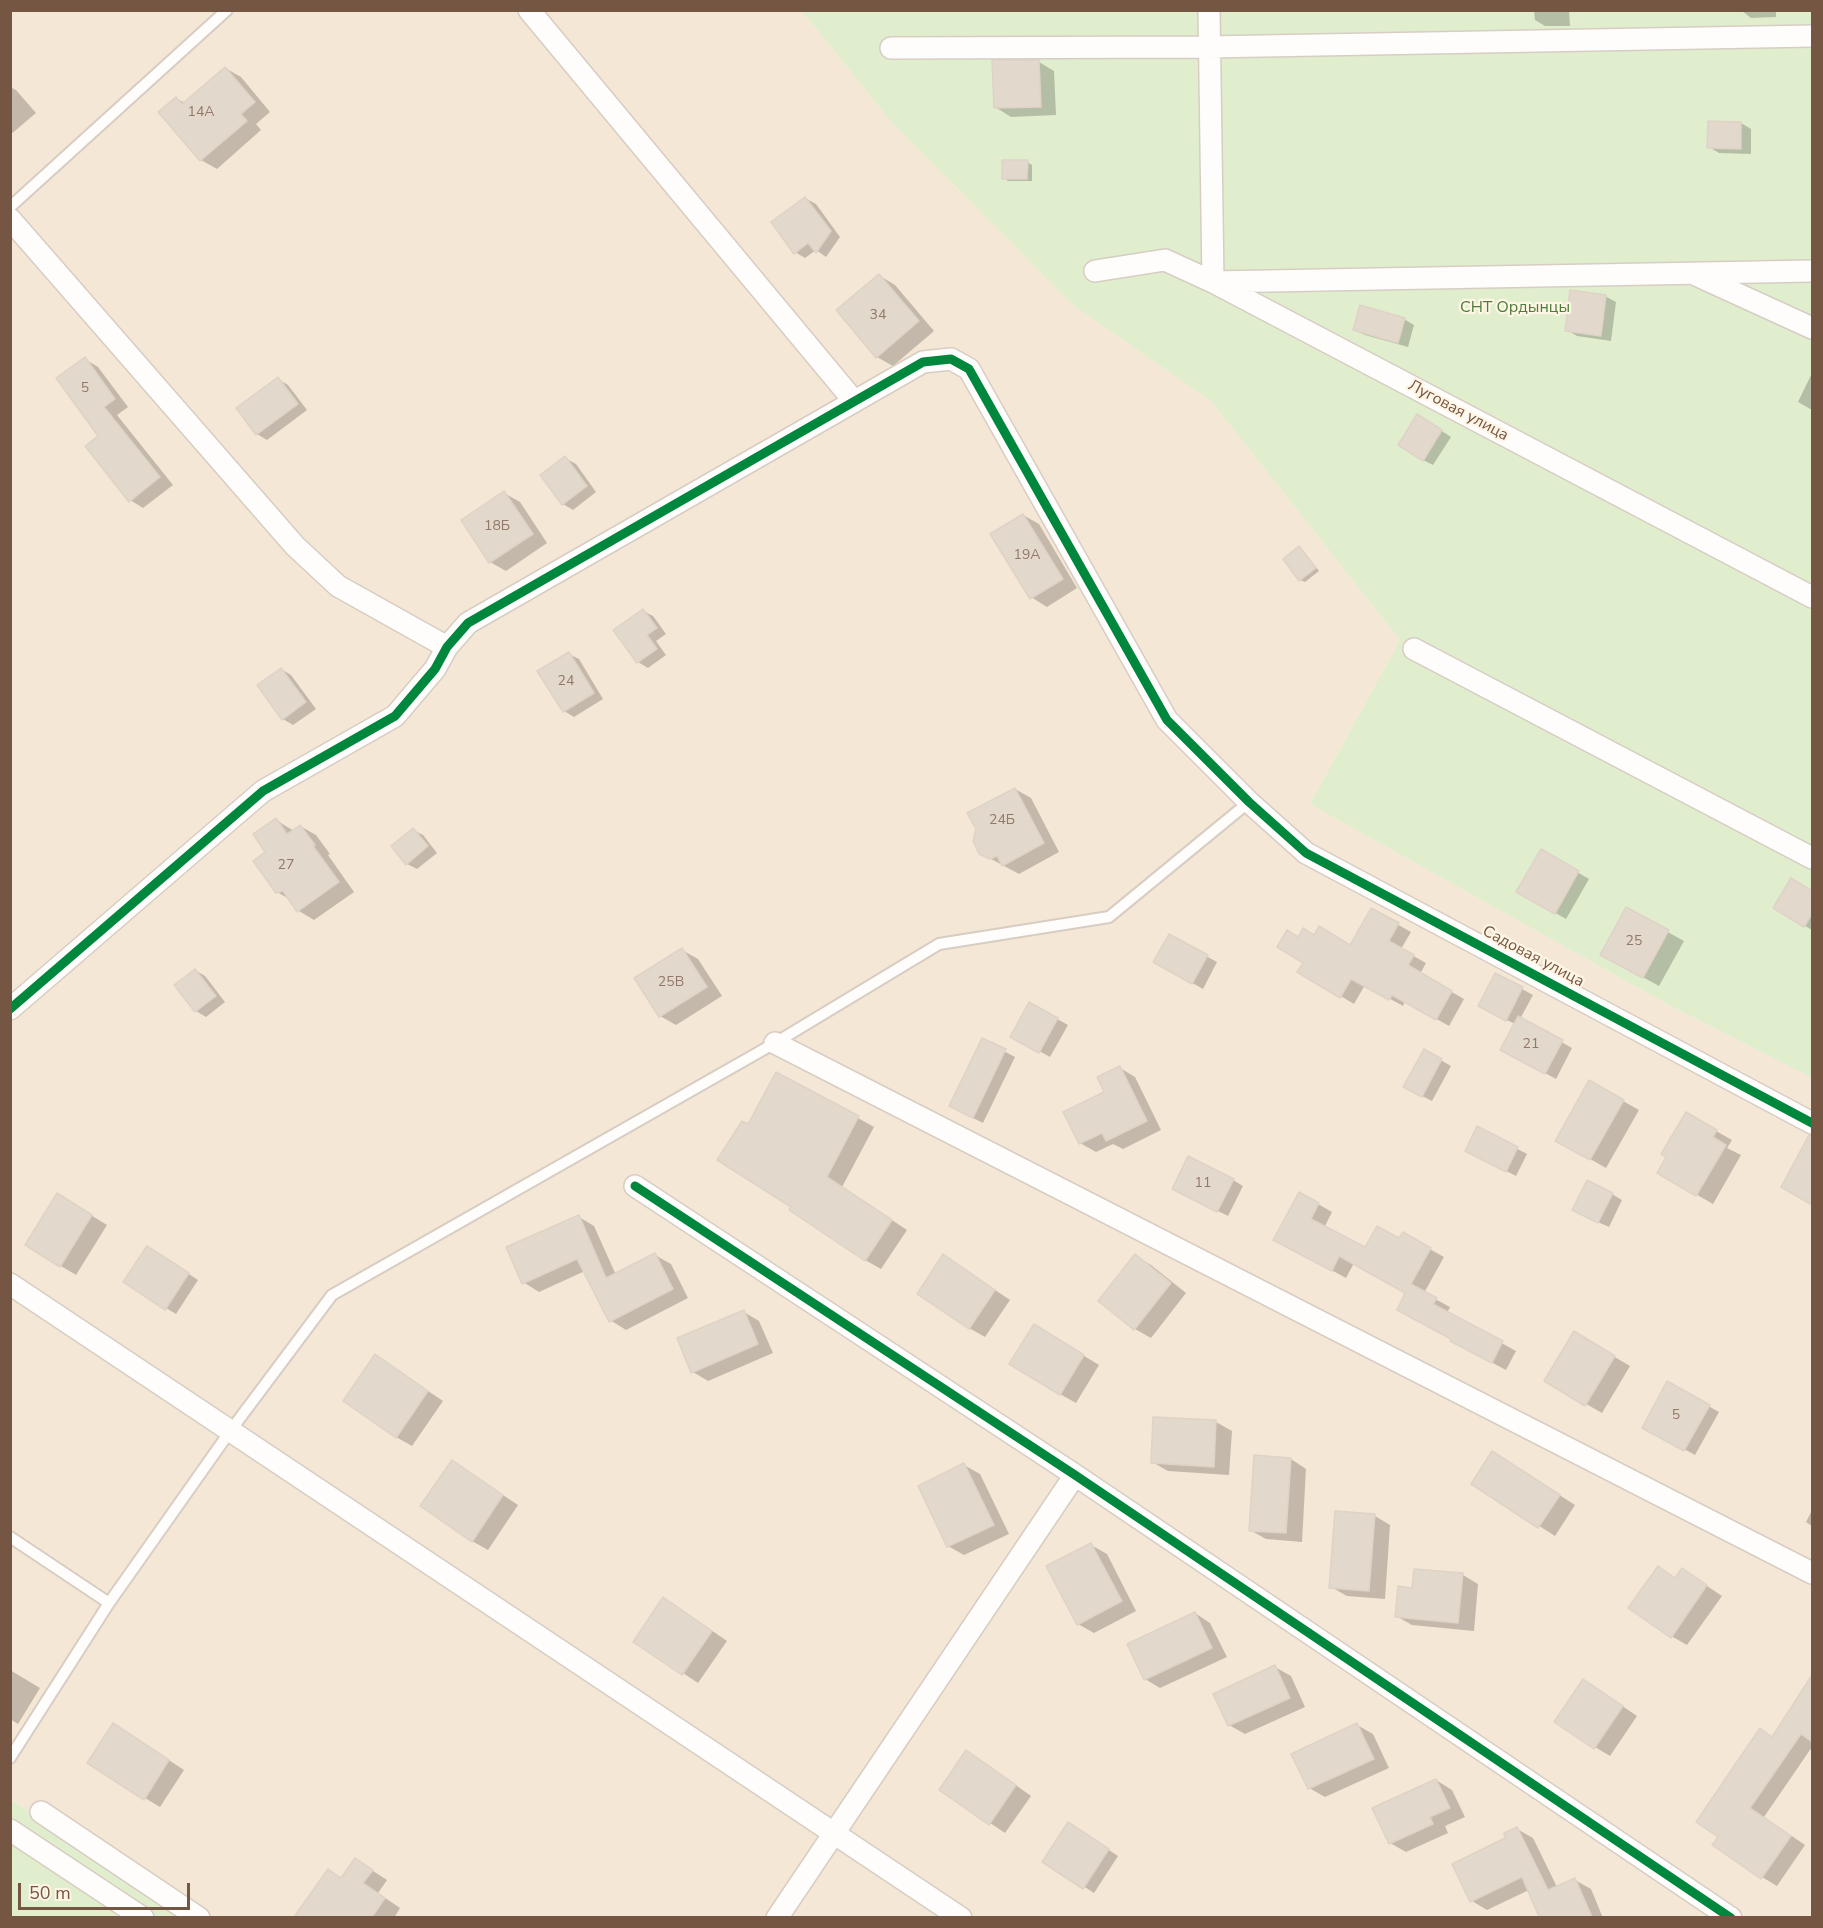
<!DOCTYPE html>
<meta charset="utf-8">
<style>
body{margin:0}
#map{position:relative;width:1823px;height:1928px;overflow:hidden;background:#f6f0e5;font-family:"Nunito Sans",sans-serif}
canvas{display:block}
.frame{position:absolute;inset:0;border:12px solid #755643;pointer-events:none}
.scale{position:absolute;left:18px;top:1883px;width:172px;height:27px;box-sizing:border-box;border:3px solid #755643;border-top:0;padding-left:8px;font-size:18px;line-height:21px;white-space:nowrap;color:#755643;-webkit-text-stroke:4px #fff5e5;paint-order:stroke}
</style>
<div id="map">
<canvas width="1823" height="1928"></canvas>
<div class="frame"></div>
<div class="scale">50 m</div>
</div>
<script>
const c = document.querySelector('canvas').getContext('2d');
c.lineJoin = 'round';
function fillPath(path, color) {
  c.fillStyle = color;
  c.fill(path, 'evenodd');
}
function shape(rows) {
  const path = new Path2D();
  for (const r of rows) {
    path.moveTo(r[0], r[1]);
    for (let i = 2; i < r.length; i += 2) path.lineTo(r[i], r[i + 1]);
  }
  return path;
}
function stroke(path, color, width, dash) {
  c.strokeStyle = color;
  c.lineWidth = width;
  c.lineCap = dash ? 'butt' : 'round';
  c.setLineDash(dash || []);
  c.stroke(path);
}
function label(font, color, halo, rows, align = 'center') {
  c.font = font + ' "Nunito Sans",sans-serif';
  c.lineWidth = 4.5;
  c.setLineDash([]);
  c.textBaseline = 'middle';
  c.strokeStyle = halo;
  c.fillStyle = color;
  for (const [text, x, y, turn = 0] of rows) {
    c.save();
    c.translate(x, y);
    c.rotate((+turn || 0) * Math.PI / 180);
    c.textAlign = isNaN(turn) ? turn : align;
    if (halo) c.strokeText(text, 0, 0);
    c.fillText(text, 0, 0);
    c.restore();
  }
}
fillPath(shape([
 [10,11,802,11,892,123,1074,306,1211,401,1400,640,1310,804,1667,1004,1812,1078,1812,1917,186,1917,11,1799]
]), '#f5e7d5');
fillPath(shape([
 [802,11,1812,11,1812,1078,1667,1004,1310,804,1400,640,1211,401,1074,306,892,123],
 [10,1799,30,1812,186,1917,11,1917]
]), '#e0eece');
fillPath(shape([
 [1534,10,1569,10,1570,26,1545,26,1535,20],
 [1741,10,1776,10,1776,17,1751,18],
 [1039,62,1054,71,1056,115,1011,117,995,107],
 [225,68,241,77,270,112,256,124,261,130,217,169,201,160,177,99,185,103],
 [10,87,16,90,36,113,10,135],
 [1741,123,1751,129,1751,154,1719,153,1709,147],
 [1027,162,1032,165,1032,181,1008,181,1004,178],
 [805,198,816,204,840,237,826,257,816,250,805,258,795,252],
 [880,276,895,285,934,331,893,366,877,357],
 [1605,296,1616,302,1611,341,1577,336,1567,330],
 [1404,319,1414,325,1408,347,1365,335,1355,330],
 [85,359,98,367,128,407,117,415,173,485,143,508,130,500,100,436],
 [1812,373,1812,410,1798,402],
 [278,379,288,385,307,410,267,440,257,434],
 [1428,422,1451,437,1433,465,1423,460],
 [565,458,576,464,596,492,573,510,563,504],
 [504,493,520,502,547,543,506,571,490,562],
 [1023,515,1039,524,1077,588,1047,607,1031,597],
 [1299,548,1303,551,1319,571,1305,582,1300,580],
 [643,611,653,616,666,634,656,641,666,655,648,668,638,662],
 [569,654,579,659,603,699,574,717,564,711],
 [281,669,291,675,316,709,293,725,283,719],
 [1015,789,1031,798,1059,852,1019,874,980,853],
 [276,820,294,831,300,826,316,835,330,854,328,855,354,892,314,920,299,911,291,900,277,892,267,852],
 [413,830,423,835,437,853,417,869,407,864],
 [1541,851,1589,879,1566,919,1518,891],
 [1791,880,1812,892,1812,930,1775,908],
 [1626,909,1684,941,1659,986,1617,963],
 [1372,910,1411,932,1401,949,1426,963,1420,974,1464,999,1449,1026,1405,1001,1403,1006,1365,985,1354,1004,1299,971,1305,963,1299,939,1315,936,1351,946],
 [1169,936,1217,962,1203,989,1155,962],
 [682,950,698,959,722,996,676,1025,660,1016],
 [195,970,205,976,225,1002,206,1017,196,1011],
 [1496,975,1533,995,1520,1019,1572,1048,1556,1079,1512,1055,1515,1024,1490,1012],
 [1030,1004,1068,1025,1050,1057,1012,1036],
 [983,1040,1015,1057,983,1123,961,1112],
 [1425,1051,1451,1066,1432,1101,1405,1087],
 [1120,1068,1135,1077,1161,1130,1123,1149,1113,1144,1096,1152,1080,1143],
 [1589,1082,1639,1110,1606,1168,1557,1140],
 [1686,1114,1732,1140,1727,1148,1741,1155,1713,1204,1659,1173],
 [858,1118,874,1127,842,1187,907,1230,881,1269,865,1260,793,1207,749,1126],
 [1478,1128,1527,1154,1516,1176,1477,1156],
 [1803,1149,1812,1155,1812,1204,1783,1187],
 [1233,1180,1243,1186,1228,1216,1184,1194],
 [1612,1194,1622,1200,1609,1227,1584,1216],
 [73,1204,107,1225,76,1275,61,1266],
 [1318,1204,1332,1212,1324,1228,1366,1249,1400,1240,1403,1234,1444,1257,1424,1293,1450,1307,1447,1313,1516,1351,1506,1370,1466,1349,1453,1339,1407,1292,1354,1263,1346,1278,1289,1247],
 [579,1217,594,1226,616,1275,655,1255,671,1264,688,1298,626,1330,610,1320,585,1271,539,1292,523,1282],
 [157,1253,198,1280,176,1314,166,1308],
 [944,1256,1010,1300,985,1337,969,1328],
 [1135,1256,1151,1265,1186,1293,1151,1338,1135,1329],
 [744,1312,759,1321,773,1353,708,1381,693,1372],
 [1574,1333,1630,1366,1602,1413,1546,1381],
 [1050,1335,1099,1365,1076,1403,1060,1394],
 [376,1356,443,1401,412,1446,396,1437],
 [1668,1383,1719,1412,1695,1455,1644,1427],
 [1216,1422,1232,1431,1229,1475,1168,1471,1152,1462],
 [1291,1459,1306,1469,1302,1542,1266,1539,1250,1530],
 [453,1462,518,1505,488,1550,472,1541],
 [1508,1462,1575,1505,1555,1536,1473,1484],
 [964,1465,980,1474,1009,1534,964,1555,948,1546],
 [1812,1510,1812,1526,1806,1522],
 [1375,1516,1390,1525,1385,1599,1347,1596,1331,1587],
 [1091,1545,1107,1554,1136,1611,1094,1633,1078,1624],
 [1658,1568,1676,1579,1683,1570,1722,1596,1687,1645,1671,1636],
 [1463,1575,1478,1584,1474,1631,1412,1625,1396,1616,1413,1589],
 [679,1608,727,1641,698,1683,635,1641],
 [1195,1613,1210,1623,1227,1657,1160,1688,1145,1679],
 [1275,1667,1291,1676,1305,1707,1245,1734,1229,1725],
 [10,1670,40,1688,18,1724,10,1719],
 [1812,1678,1812,1747,1764,1817,1805,1845,1777,1886,1762,1877,1720,1837,1761,1730,1774,1738],
 [1599,1690,1637,1716,1610,1756,1595,1747],
 [1357,1725,1373,1734,1389,1768,1325,1797,1309,1788],
 [129,1734,184,1770,160,1807,145,1798],
 [982,1761,1031,1796,1005,1833,941,1790],
 [1436,1780,1452,1790,1465,1817,1445,1826,1448,1833,1406,1852,1390,1843],
 [1517,1829,1533,1838,1557,1887,1575,1880,1591,1889,1603,1918,1541,1918,1529,1890,1487,1910,1472,1901,1507,1838],
 [1079,1830,1118,1856,1094,1893,1044,1861],
 [356,1860,387,1880,378,1893,400,1908,394,1918,296,1918,329,1871,342,1879]
]), '#0003');
const building = shape([
 [992,60,1039,60,1041,107,994,108,992,60],
 [225,67,255,102,241,114,247,121,200,161,158,112,176,97,182,104,225,67],
 [1708,121,1741,122,1741,149,1707,148,1708,121],
 [1002,160,1028,160,1027,179,1002,179,1002,160],
 [805,197,831,231,816,253,808,243,794,254,771,222,805,197],
 [879,274,919,321,876,358,836,310,879,274],
 [1570,290,1606,295,1601,336,1565,331,1570,290],
 [1360,305,1405,318,1398,343,1353,330,1360,305],
 [85,357,115,399,104,407,160,477,129,502,85,446,98,436,56,378,85,357],
 [278,377,298,404,256,435,236,408,278,377],
 [1417,414,1442,430,1423,461,1398,445,1417,414],
 [565,456,587,486,562,505,540,475,565,456],
 [504,491,533,534,489,563,461,520,504,491],
 [1023,514,1063,579,1030,599,990,534,1023,514],
 [1299,546,1316,568,1299,581,1283,559,1299,546],
 [643,609,657,628,647,635,657,649,637,663,613,630,643,609],
 [569,652,594,693,563,712,537,671,569,652],
 [281,668,306,702,282,720,257,685,281,668],
 [1015,788,1044,843,1002,866,997,856,990,859,979,854,973,841,976,829,967,813,1015,788],
 [276,818,287,834,300,825,315,845,313,846,339,882,297,912,283,891,276,893,253,861,265,852,253,834,276,818],
 [413,828,428,846,406,865,391,846,413,828],
 [1541,849,1579,871,1555,914,1516,892,1541,849],
 [1791,878,1812,891,1812,914,1804,927,1773,908,1791,878],
 [1626,907,1669,930,1643,978,1600,955,1626,907],
 [1371,908,1399,923,1389,941,1414,955,1408,965,1452,991,1436,1020,1392,995,1389,1000,1351,979,1340,998,1297,972,1303,963,1277,947,1287,930,1298,937,1303,928,1314,935,1319,926,1350,945,1371,908],
 [1169,934,1208,955,1192,984,1153,962,1169,934],
 [682,948,707,987,659,1017,634,978,682,948],
 [195,969,216,996,195,1012,174,985,195,969],
 [1495,973,1523,987,1506,1021,1478,1006,1495,973],
 [1029,1002,1058,1018,1039,1053,1010,1037,1029,1002],
 [1518,1016,1563,1040,1545,1074,1500,1050,1518,1016],
 [982,1038,1006,1049,973,1118,949,1106,982,1038],
 [1424,1049,1442,1059,1422,1097,1403,1087,1424,1049],
 [1120,1066,1147,1121,1106,1141,1102,1133,1079,1144,1063,1112,1104,1092,1097,1077,1120,1066],
 [776,1072,859,1116,827,1177,892,1220,865,1261,789,1210,791,1207,717,1160,742,1121,748,1124,776,1072],
 [1589,1080,1624,1100,1590,1160,1555,1141,1589,1080],
 [1686,1112,1717,1130,1713,1137,1726,1145,1696,1196,1657,1173,1666,1157,1661,1154,1686,1112],
 [1477,1126,1518,1147,1506,1172,1465,1151,1477,1126],
 [1809,1135,1812,1136,1812,1205,1781,1187,1809,1135],
 [1188,1156,1234,1179,1217,1212,1172,1189,1188,1156],
 [1587,1180,1613,1193,1598,1223,1572,1210,1587,1180],
 [1299,1192,1319,1203,1311,1219,1365,1247,1377,1226,1399,1238,1403,1232,1431,1248,1411,1284,1437,1298,1433,1304,1503,1341,1492,1363,1450,1341,1451,1339,1397,1310,1405,1293,1339,1256,1332,1271,1273,1240,1299,1192],
 [57,1193,92,1215,60,1267,25,1245,57,1193],
 [579,1215,606,1278,655,1253,673,1289,609,1322,577,1259,522,1284,506,1247,579,1215],
 [147,1246,189,1273,165,1310,123,1282,147,1246],
 [943,1254,995,1290,969,1329,917,1294,943,1254],
 [1135,1254,1171,1283,1134,1330,1098,1301,1135,1254],
 [744,1310,758,1344,691,1373,677,1338,744,1310],
 [1034,1324,1084,1355,1060,1395,1009,1364,1034,1324],
 [1574,1331,1615,1356,1585,1406,1544,1381,1574,1331],
 [375,1354,428,1391,396,1438,343,1401,375,1354],
 [1667,1381,1710,1405,1684,1451,1642,1428,1667,1381],
 [1153,1417,1216,1420,1214,1467,1151,1463,1153,1417],
 [1492,1451,1560,1495,1538,1528,1471,1484,1492,1451],
 [1254,1455,1291,1458,1286,1533,1249,1531,1254,1455],
 [452,1460,503,1495,472,1542,420,1506,452,1460],
 [964,1463,994,1525,947,1547,918,1486,964,1463],
 [1335,1511,1375,1514,1369,1591,1329,1588,1335,1511],
 [1091,1543,1122,1601,1077,1625,1046,1566,1091,1543],
 [1658,1566,1675,1578,1682,1568,1707,1585,1671,1638,1628,1608,1658,1566],
 [1414,1569,1463,1573,1458,1623,1395,1617,1398,1586,1412,1588,1414,1569],
 [663,1597,712,1631,682,1675,633,1642,663,1597],
 [1195,1612,1212,1648,1144,1680,1127,1644,1195,1612],
 [1275,1665,1290,1698,1228,1726,1213,1694,1275,1665],
 [1812,1675,1812,1742,1801,1734,1750,1808,1791,1836,1761,1879,1712,1845,1718,1837,1696,1822,1760,1728,1772,1737,1812,1675],
 [1583,1679,1623,1706,1594,1749,1554,1722,1583,1679],
 [113,1723,169,1760,144,1800,87,1763,113,1723],
 [1357,1723,1374,1759,1308,1789,1291,1754,1357,1723],
 [966,1750,1016,1785,989,1825,939,1790,966,1750],
 [1436,1779,1450,1808,1430,1817,1433,1824,1389,1844,1372,1808,1436,1779],
 [1068,1822,1109,1849,1083,1889,1042,1862,1068,1822],
 [1517,1827,1548,1890,1575,1878,1592,1917,1539,1917,1522,1877,1470,1902,1452,1864,1505,1838,1504,1833,1517,1827],
 [355,1858,373,1870,363,1883,385,1898,372,1917,294,1917,328,1869,341,1878,355,1858]
]);
fillPath(building, '#e3d8cc');
stroke(building, '#dfd2c7', 1.5);
const lane = shape([
 [10,207,227,10],
 [10,1537,109,1603,231,1430,332,1295,775,1043,939,944,1109,917,1249,802],
 [10,1758,109,1603]
]);
const street = shape([
 [529,10,854,401],
 [1209,10,1213,282,1812,271],
 [891,48,1208,47,1812,36],
 [10,219,295,546,338,586,447,647],
 [1095,271,1165,260,1213,282,1812,597],
 [1696,275,1812,328],
 [1414,649,1812,858],
 [10,1009,263,791,395,716,435,669,447,647,468,623,923,362,951,359,969,369,1167,720,1249,802,1306,853,1812,1123],
 [775,1043,1812,1573],
 [635,1186,1075,1475,1731,1918],
 [10,1284,961,1918],
 [41,1812,199,1918],
 [10,1830,143,1918],
 [777,1918,1075,1475]
]);
stroke(lane, '#d7cdc3', 14);
stroke(street, '#d7cdc3', 24);
stroke(lane, '#fefdfb', 10);
stroke(street, '#fefdfb', 21);
stroke(shape([
 [10,1009,263,791,395,716,435,669,447,647,468,623,923,362,951,359,969,369,1167,720,1249,802,1306,853,1812,1123],
 [635,1186,1075,1475,1731,1918]
]), '#00873e', 9);
label('14px', '#927868', null, [
 ["14А",201,113],
 ["34",878,316],
 ["5",85,389],
 ["18Б",497,527],
 ["19А",1027,556],
 ["24",566,682],
 ["24Б",1002,821],
 ["27",286,866],
 ["25",1634,942],
 ["25В",671,983],
 ["21",1531,1045],
 ["11",1203,1184],
 ["5",1676,1416]
]);
label('16px', '#4d7d3a', '#fff5e5', [
 ["СНТ Ордынцы",1515,308]
]);
label('16px', '#755643', '#fff5e5', [
 ["Луговая улица",1458,411,28],
 ["Садовая улица",1533,957,28]
]);
</script>
